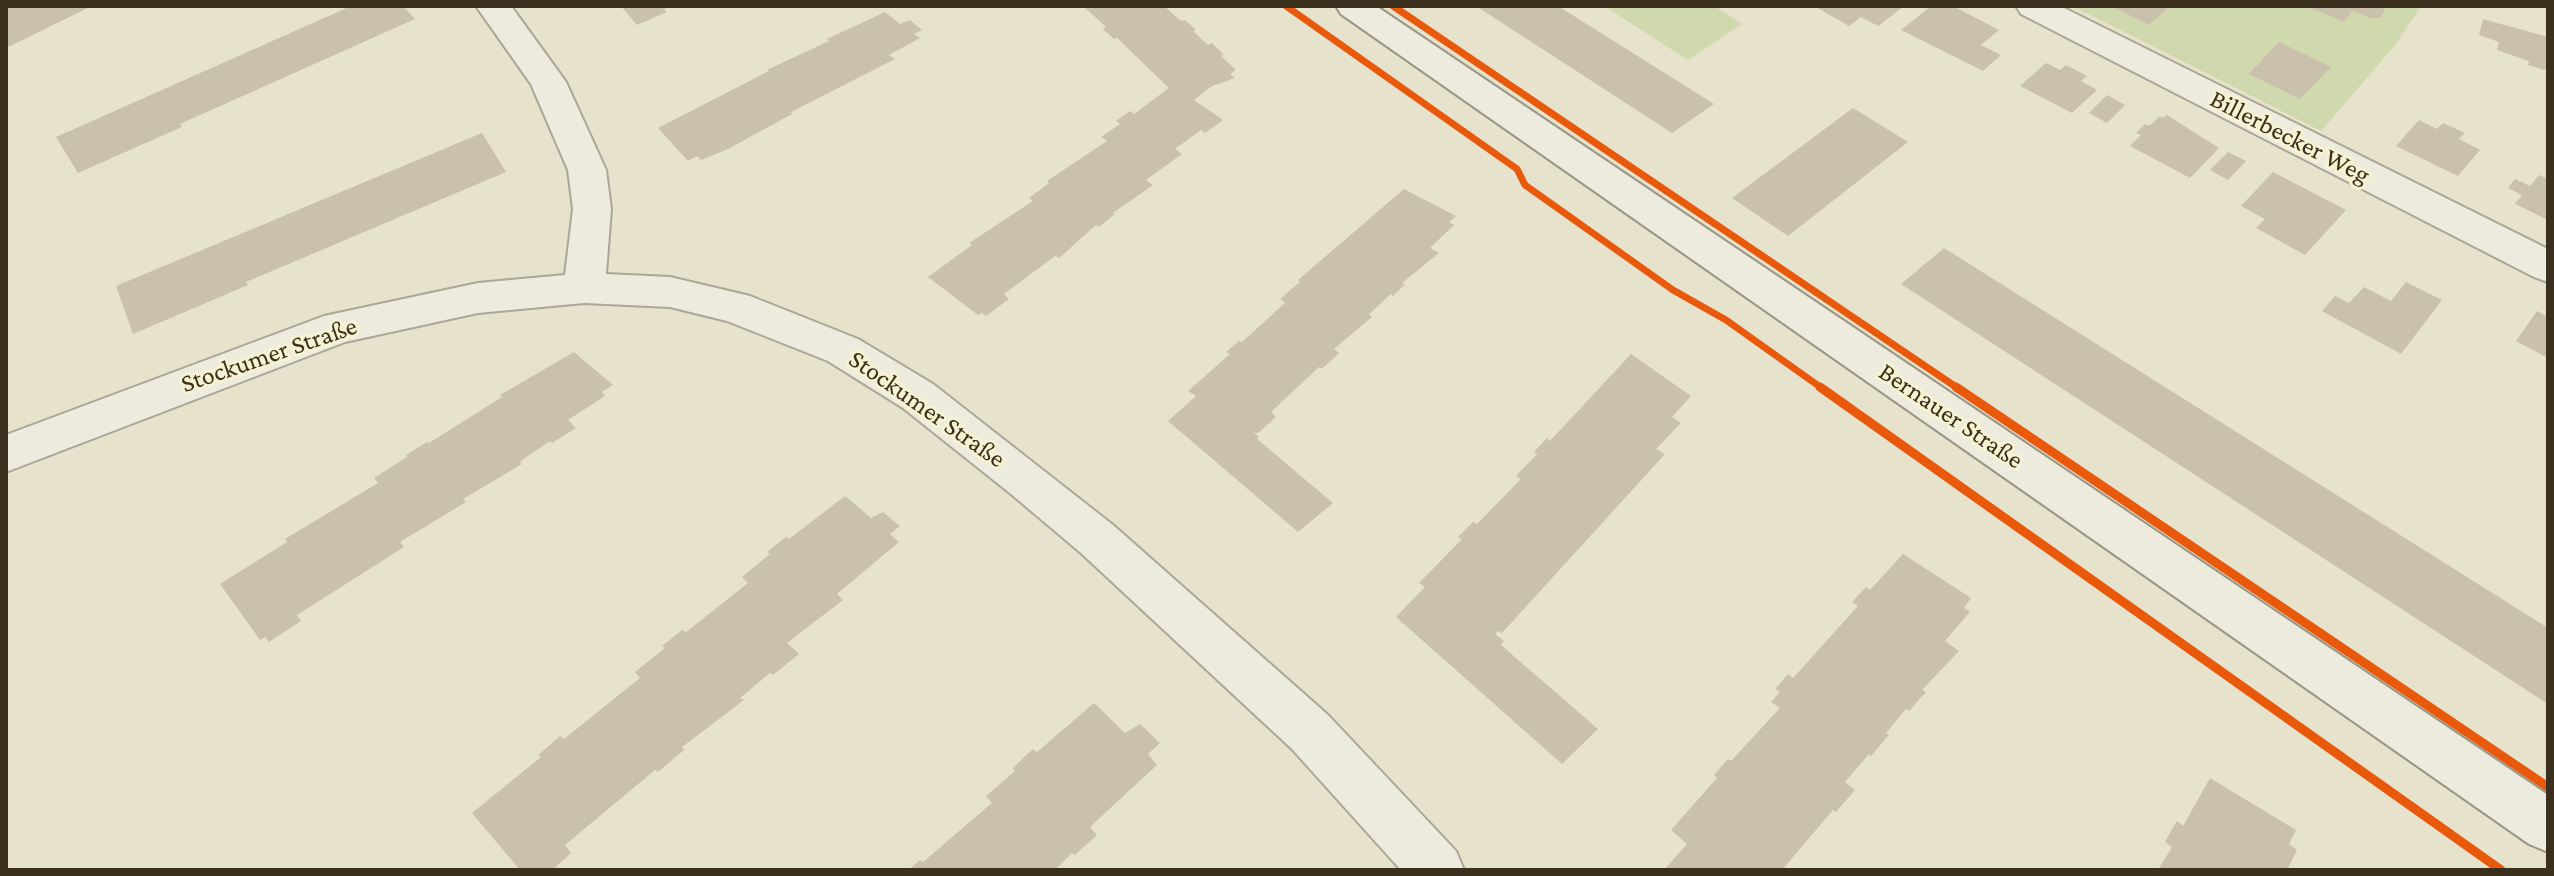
<!DOCTYPE html>
<meta charset="utf-8">
<style>
body{margin:0}
#map{position:relative;width:2554px;height:876px;overflow:hidden;background:#e6e2cc;font-family:"Crimson Pro",serif}
canvas{display:block}
.frame{position:absolute;inset:0;border:8px solid #3a301d;pointer-events:none}
</style>
<div id="map">
<canvas width="2554" height="876"></canvas>
<div class="frame"></div>
</div>
<script>
const c = document.querySelector('canvas').getContext('2d');
c.lineJoin = 'round';
function fillPath(path, color) {
  c.fillStyle = color;
  c.fill(path, 'evenodd');
}
function shape(rows) {
  const path = new Path2D();
  for (const r of rows) {
    path.moveTo(r[0], r[1]);
    for (let i = 2; i < r.length; i += 2) path.lineTo(r[i], r[i + 1]);
  }
  return path;
}
function stroke(path, color, width, dash) {
  c.strokeStyle = color;
  c.lineWidth = width;
  c.lineCap = dash ? 'butt' : 'round';
  c.setLineDash(dash || []);
  c.stroke(path);
}
function label(font, color, halo, rows, align = 'center') {
  c.font = font + ' "Crimson Pro",serif';
  c.lineWidth = 6;
  c.setLineDash([]);
  c.textBaseline = 'middle';
  c.strokeStyle = halo;
  c.fillStyle = color;
  for (const [text, x, y, turn = 0] of rows) {
    c.save();
    c.translate(x, y);
    c.rotate((+turn || 0) * Math.PI / 180);
    c.textAlign = isNaN(turn) ? turn : align;
    if (halo) c.strokeText(text, 0, 0);
    c.fillText(text, 0, 0);
    c.restore();
  }
}
fillPath(shape([
 [1604,6,1714,6,1742,24,1688,60],
 [2072,6,2421,6,2396,44,2321,131]
]), '#d0d8ae');
fillPath(shape([
 [9,6,92,6,6,48,6,8],
 [351,6,403,6,415,19,180,124,182,127,78,173,56,137],
 [621,6,671,6,664,9,667,12,637,25],
 [1083,6,1164,6,1181,21,1185,20,1196,30,1193,31,1208,45,1212,43,1224,55,1221,56,1236,70,1230,74,1235,78,1212,86,1194,100,1223,120,1205,133,1201,130,1175,149,1182,154,1146,180,1153,185,1113,213,1115,214,1099,227,1096,225,1059,258,1055,256,1004,294,1009,299,986,316,982,313,978,315,928,277,972,245,969,243,1033,201,1029,198,1049,183,1047,181,1107,141,1101,137,1120,124,1116,121,1130,111,1134,114,1169,88,1117,38,1114,39,1103,29,1106,27],
 [1476,6,1558,6,1714,104,1672,133],
 [1814,6,1900,6,1903,7,1878,26,1861,17,1849,26],
 [1931,6,1953,6,1999,30,1981,45,2001,55,1983,71,1901,30],
 [2111,6,2170,6,2149,25],
 [2307,6,2383,6,2385,11,2380,18,2370,18,2352,11,2344,22],
 [885,12,900,24,910,20,922,30,914,34,920,38,889,55,895,59,791,112,792,114,728,149,701,160,697,156,688,161,658,128,769,71,767,70,829,41,827,39],
 [2483,19,2548,37,2548,67,2544,70,2528,65,2529,61,2497,50,2499,42,2479,35],
 [2279,42,2331,67,2300,99,2249,74],
 [2046,63,2060,70,2066,65,2087,76,2081,81,2097,90,2072,113,2020,86],
 [2107,95,2125,105,2107,123,2089,113],
 [1853,108,1908,142,1788,236,1732,198],
 [2167,115,2219,148,2190,178,2130,146,2141,135,2136,133,2145,124,2149,126,2160,116,2163,118],
 [2419,120,2437,129,2443,123,2465,133,2459,139,2480,150,2458,176,2396,146],
 [482,133,506,172,246,282,248,285,133,334,116,286],
 [2228,152,2246,161,2228,180,2210,170],
 [2273,172,2346,210,2305,255,2256,228,2265,219,2241,206],
 [2539,175,2548,179,2548,220,2515,204,2522,195,2508,188,2515,179,2530,186],
 [1404,189,1456,216,1449,222,1454,225,1430,248,1439,253,1402,283,1405,284,1393,296,1391,294,1369,314,1372,317,1334,349,1339,353,1322,369,1319,367,1271,412,1276,417,1258,433,1254,432,1259,437,1257,439,1333,503,1298,532,1168,421,1196,396,1188,391,1230,354,1226,352,1239,341,1242,342,1285,303,1280,299,1300,282,1298,280],
 [1944,248,2548,628,2548,704,1901,284],
 [2406,282,2442,300,2401,354,2322,311,2335,296,2349,303,2364,287,2391,301],
 [2537,311,2548,317,2548,358,2516,341],
 [574,352,613,385,602,392,605,396,568,420,576,428,552,443,550,441,519,462,522,464,463,499,466,502,400,542,404,547,297,615,301,621,269,642,265,637,260,640,220,584,287,542,285,539,378,483,374,478,407,457,406,455,427,442,429,443,502,397,500,395],
 [1631,354,1691,396,1672,417,1681,423,1656,449,1665,454,1502,633,1498,631,1495,634,1504,641,1501,645,1598,729,1562,764,1396,617,1425,587,1419,583,1462,539,1458,537,1473,522,1477,524,1521,479,1516,476,1537,454,1534,452,1547,438,1550,441],
 [845,496,871,518,883,512,900,526,890,534,899,542,837,594,843,600,787,643,799,654,773,675,770,673,740,698,744,700,682,747,684,750,658,772,655,770,565,845,571,853,552,870,520,870,472,813,541,757,538,755,550,745,560,736,564,739,640,678,635,672,665,648,662,646,682,630,686,632,748,583,742,577,770,554,767,552,786,537,789,539],
 [1903,554,1971,598,1964,608,1970,612,1945,641,1959,651,1922,690,1926,692,1909,711,1906,709,1886,733,1889,735,1871,756,1869,754,1845,782,1855,790,1836,812,1833,810,1782,870,1664,870,1687,844,1671,830,1717,778,1714,775,1728,759,1731,761,1780,708,1771,702,1780,692,1775,689,1788,674,1793,678,1858,606,1852,602,1866,587,1870,590],
 [1094,703,1125,733,1140,724,1160,743,1148,754,1157,765,1090,827,1097,835,1075,855,1072,853,1055,870,908,870,920,860,923,862,992,803,986,796,1015,771,1013,768,1023,758,1033,749,1037,752],
 [2210,778,2296,830,2289,844,2297,850,2287,870,2158,870,2172,847,2165,842,2171,831,2177,821,2183,826]
]), '#cac1ad');
const minor = shape([
 [476,6,511,6,566,82,606,170,611,209,606,274,670,277,750,296,858,339,933,384,1113,525,1328,715,1456,851,1464,870,1401,870,1292,749,1081,553,1011,494,903,408,828,361,727,321,670,307,584,303,478,313,345,342,6,472,6,435,324,316,478,283,565,275,573,209,568,170,531,84,476,6],
 [2016,6,2060,6,2548,249,2548,282,2534,277,2021,14,2016,6]
]);
const secondary = shape([
 [1336,6,1376,6,2548,795,2548,852,2529,844,1341,14,1336,6]
]);
stroke(minor, '#aba696', 4);
stroke(secondary, '#9a9685', 4);
fillPath(minor, '#edebde');
fillPath(secondary, '#edebde');
stroke(shape([
 [1286,6,1517,169,1525,185,1673,290,1726,320,1823,389],
 [1393,6,1959,389]
]), '#e8590c', 7);
stroke(shape([
 [1820,387,2501,870],
 [1956,387,2548,787]
]), '#e8590c', 9);
label('26px', '#3a301d', '#f7f3d2', [
 ["Billerbecker Weg",2290,137,27],
 ["Stockumer Straße",269,355,-19],
 ["Stockumer Straße",927,409,35],
 ["Bernauer Straße",1951,416,34]
]);
</script>
